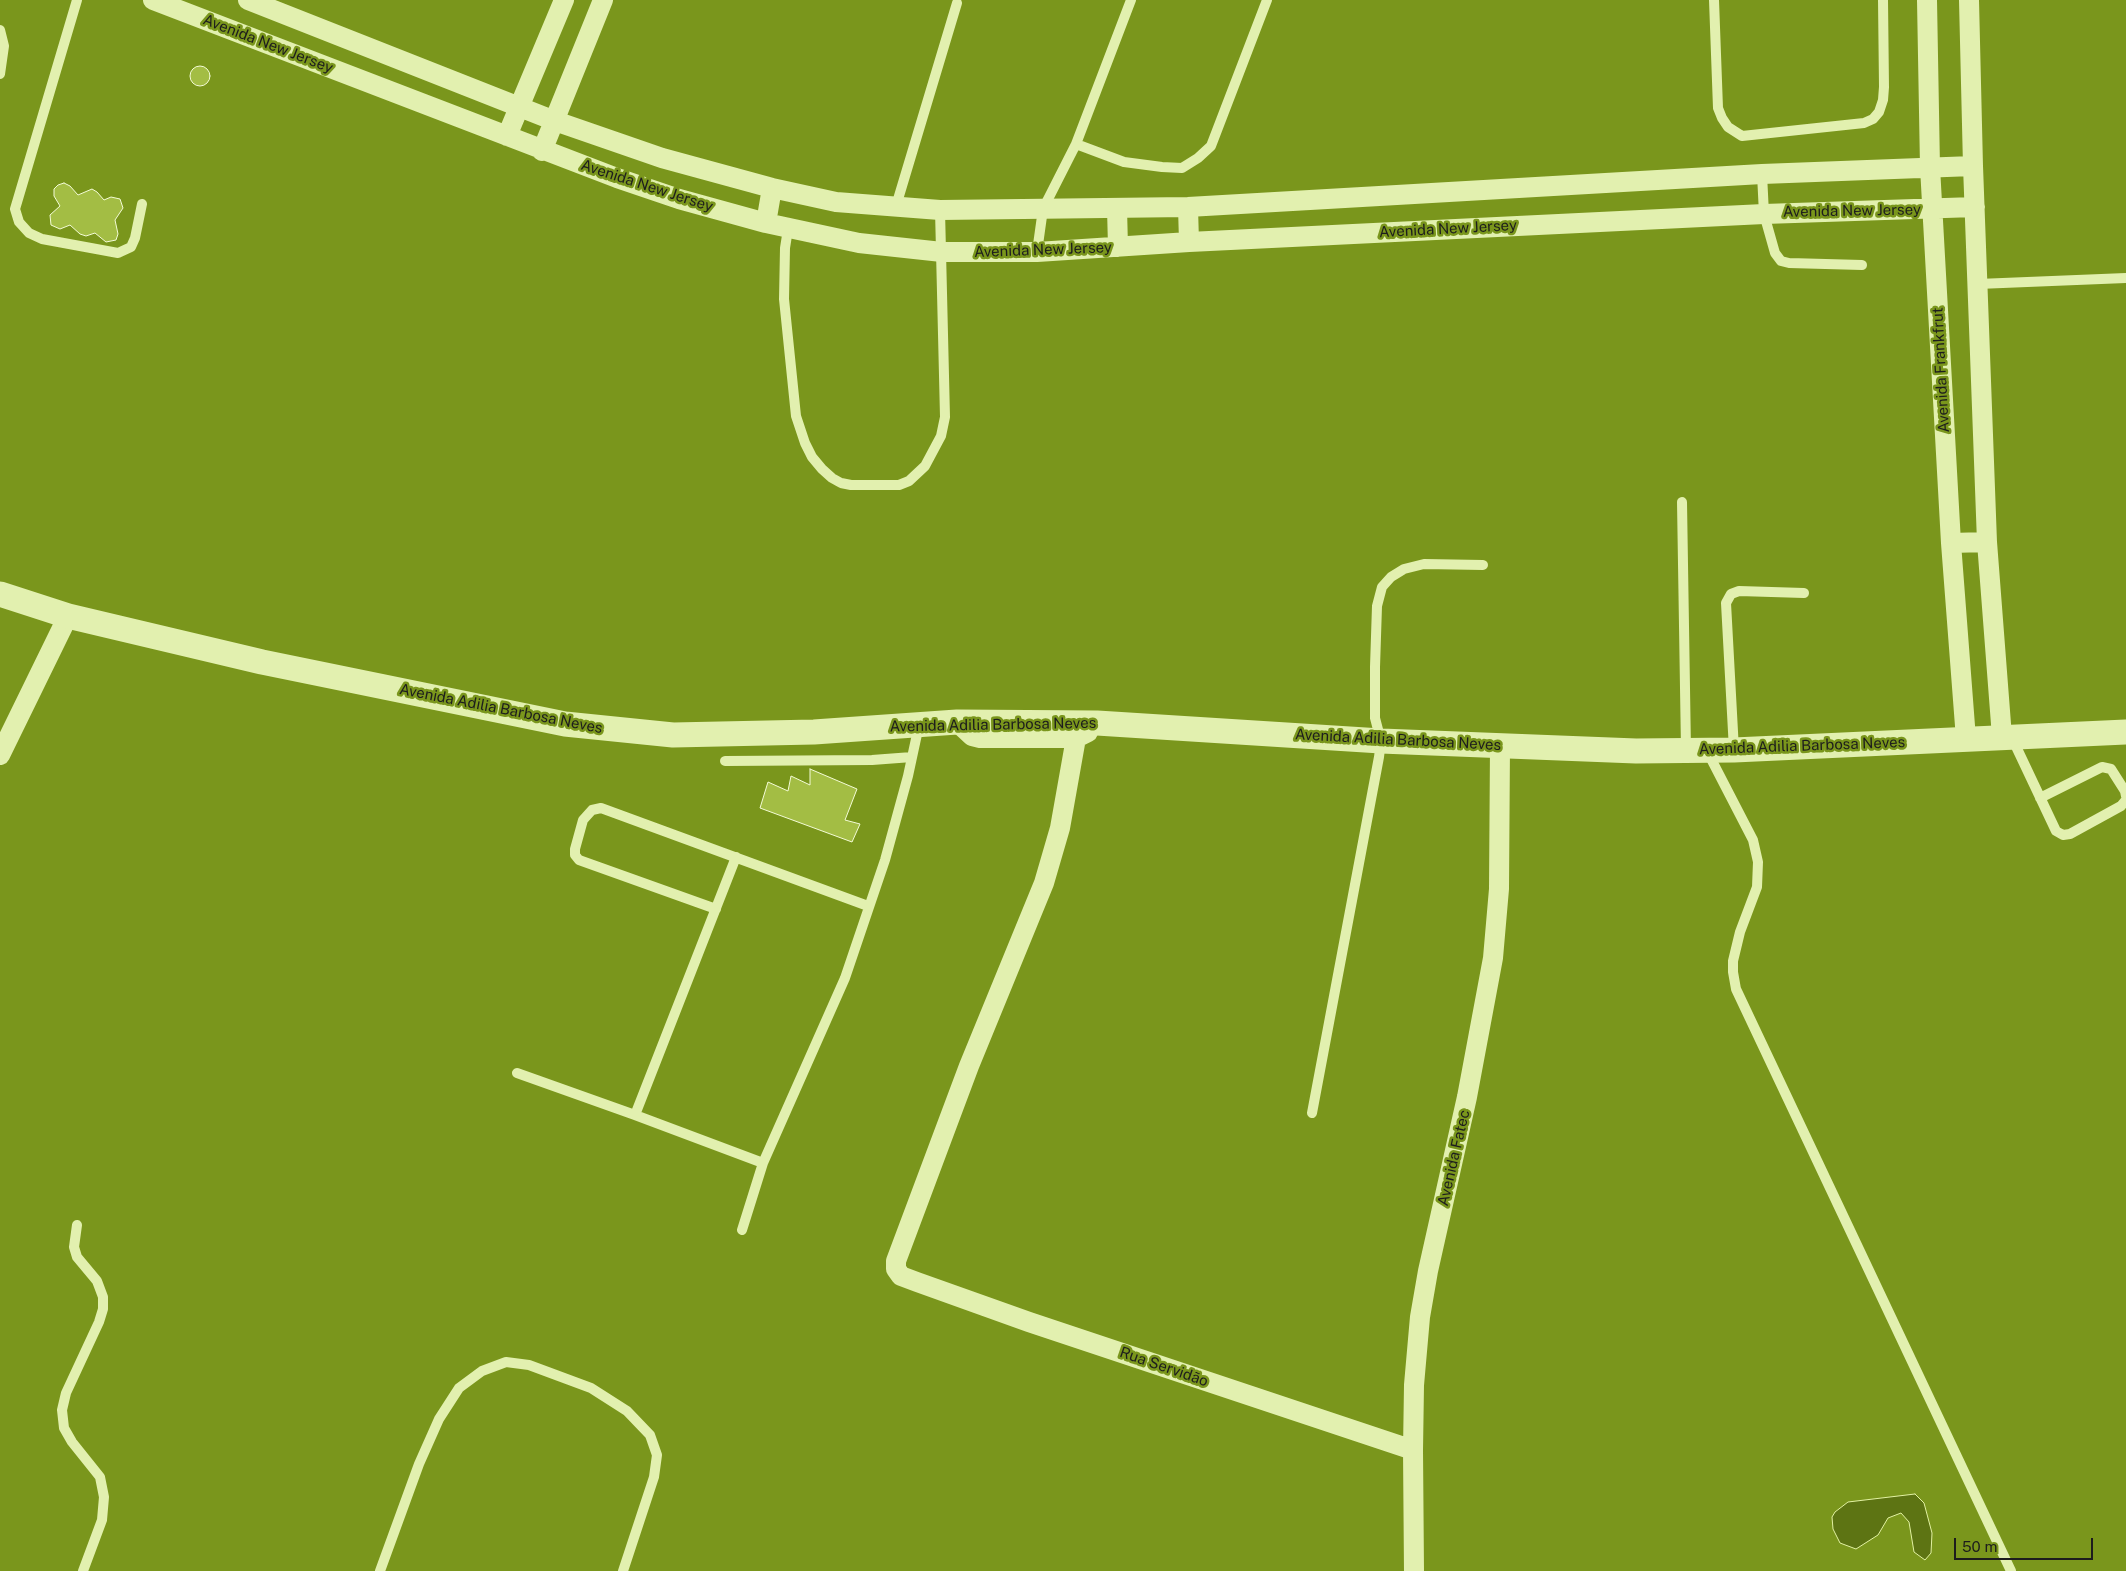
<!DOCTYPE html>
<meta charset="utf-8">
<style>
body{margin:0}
#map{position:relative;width:2126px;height:1571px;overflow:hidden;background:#7a961c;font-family:"Public Sans",sans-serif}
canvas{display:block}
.scale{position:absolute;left:1954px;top:1538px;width:139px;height:22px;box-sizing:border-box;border:2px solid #1d1d1d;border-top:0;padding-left:6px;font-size:15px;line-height:18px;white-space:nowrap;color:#1d1d1d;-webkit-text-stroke:4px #7a961c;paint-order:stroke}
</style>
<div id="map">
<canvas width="2126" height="1571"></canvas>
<div class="scale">50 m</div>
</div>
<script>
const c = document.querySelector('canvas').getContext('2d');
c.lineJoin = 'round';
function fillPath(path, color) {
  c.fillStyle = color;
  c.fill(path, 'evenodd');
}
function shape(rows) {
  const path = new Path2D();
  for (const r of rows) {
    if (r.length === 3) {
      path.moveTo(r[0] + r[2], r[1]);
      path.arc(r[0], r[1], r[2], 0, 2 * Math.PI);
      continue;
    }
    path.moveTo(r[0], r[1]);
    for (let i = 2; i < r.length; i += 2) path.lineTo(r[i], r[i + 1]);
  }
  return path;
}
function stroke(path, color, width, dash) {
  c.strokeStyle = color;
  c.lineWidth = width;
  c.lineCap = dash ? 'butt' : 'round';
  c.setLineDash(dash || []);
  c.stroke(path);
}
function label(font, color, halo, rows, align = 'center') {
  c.font = font + ' "Public Sans",sans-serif';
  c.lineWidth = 5;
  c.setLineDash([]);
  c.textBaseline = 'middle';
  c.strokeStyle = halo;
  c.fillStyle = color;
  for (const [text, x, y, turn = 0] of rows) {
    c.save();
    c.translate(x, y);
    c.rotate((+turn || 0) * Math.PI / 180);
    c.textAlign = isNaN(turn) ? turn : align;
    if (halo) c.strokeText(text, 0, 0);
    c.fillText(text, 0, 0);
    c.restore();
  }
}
const water = shape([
 [1915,1494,1924,1503,1932,1533,1931,1553,1925,1560,1914,1552,1909,1522,1901,1513,1888,1518,1878,1535,1856,1549,1840,1543,1833,1529,1832,1517,1835,1512,1848,1502,1915,1494]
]);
fillPath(water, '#5d7413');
stroke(water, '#e2f1a3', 1);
const building = shape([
 [200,76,10],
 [64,183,70,186,78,195,92,189,97,192,104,200,111,197,120,199,123,208,115,220,118,234,116,240,106,242,95,233,86,236,80,234,70,225,60,229,51,225,50,215,60,206,54,196,54,189,58,185,64,183],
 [810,769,857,789,845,820,860,824,852,842,760,808,768,782,788,791,791,776,810,785,810,769]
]);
fillPath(building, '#a3bd44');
stroke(building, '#f3fbd6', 1);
stroke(shape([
 [77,0,15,209,19,222,29,233,42,239,118,253,131,247,135,238,142,204],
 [1714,0,1718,108,1722,118,1728,127,1742,136,1864,123,1873,119,1879,112,1883,100,1884,87,1883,0],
 [0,30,4,46,0,74],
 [1076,144,1131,0],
 [1762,174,1764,214,1775,253,1781,261,1789,263,1862,265],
 [896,206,957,3],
 [788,229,785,248,784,299,796,416,805,443,812,457,822,469,832,478,841,483,851,485,899,485,909,481,925,466,941,436,945,417,940,210],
 [1037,252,1043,209,1076,144,1124,162,1162,167,1182,168,1198,158,1211,146,1267,0],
 [1978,284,2126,278],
 [1682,502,1686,750],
 [2012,738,2056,831,2063,835,2070,834,2121,806,2126,800],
 [1734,750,1726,603,1731,594,1739,591,1804,593],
 [1707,751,1753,840,1758,862,1757,887,1740,932,1733,961,1733,972,1736,989,2011,1571],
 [725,761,872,760,912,757],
 [2040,798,2102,767,2111,769,2125,791,2126,796],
 [736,857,635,1115,763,1163],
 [716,909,579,860,575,855,575,849,583,820,592,810,601,808,868,906],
 [517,1073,635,1115],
 [1312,1113,1379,757,1381,741,1375,718,1375,667,1377,606,1382,587,1391,577,1404,569,1424,564,1483,565],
 [77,1225,74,1247,77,1257,97,1281,103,1297,103,1309,99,1322,66,1393,62,1410,64,1428,72,1442,100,1477,104,1497,102,1520,83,1571],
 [742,1230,763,1163,845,978,885,860,908,776,919,725],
 [380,1571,419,1464,439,1419,459,1388,482,1371,506,1362,529,1365,591,1388,627,1411,650,1435,657,1455,654,1477,623,1571]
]), '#e2f0af', 10);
stroke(shape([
 [153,0,617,178,679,199,766,223,859,243,942,252,1037,252,1189,242,1764,214,1975,207],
 [248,0,555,121,662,158,772,188,836,202,940,210,1188,207,1762,174,1973,166],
 [1927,0,1930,167,1951,543,1966,739],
 [1969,0,1973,166,1987,542,2002,737],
 [507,136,564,0],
 [542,151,603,0],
 [1188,207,1189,242],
 [1117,208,1118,247],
 [766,223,772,188],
 [1951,543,1987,542],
 [957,722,972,736,980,738,1076,738,1088,732],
 [1076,738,1060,828,1044,883,969,1066,896,1261,896,1269,901,1276,917,1282,1029,1322,1413,1450],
 [0,755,68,616],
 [1414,1571,1413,1450,1414,1385,1420,1317,1428,1271,1467,1097,1493,958,1499,889,1500,746]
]), '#e2f0af', 20);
stroke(shape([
 [0,594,68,616,262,662,565,724,673,735,814,732,957,722,1097,723,1381,741,1636,751,1734,750,2126,732]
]), '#e2f0af', 25);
label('15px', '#1d1d1d', '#7a961c', [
 ["Avenida New Jersey",268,44,21],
 ["Avenida New Jersey",647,186,18],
 ["Avenida New Jersey",1852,211,-1],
 ["Avenida New Jersey",1448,229,-3],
 ["Avenida New Jersey",1043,250,-2],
 ["Avenida Frankfrut",1941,370,-93],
 ["Avenida Adilia Barbosa Neves",501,709,11],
 ["Avenida Adilia Barbosa Neves",993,725,-1],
 ["Avenida Adilia Barbosa Neves",1398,740,3],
 ["Avenida Adilia Barbosa Neves",1802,746,-2],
 ["Avenida Fatec",1454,1158,-77],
 ["Rua Servidão",1164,1367,19]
]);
</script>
